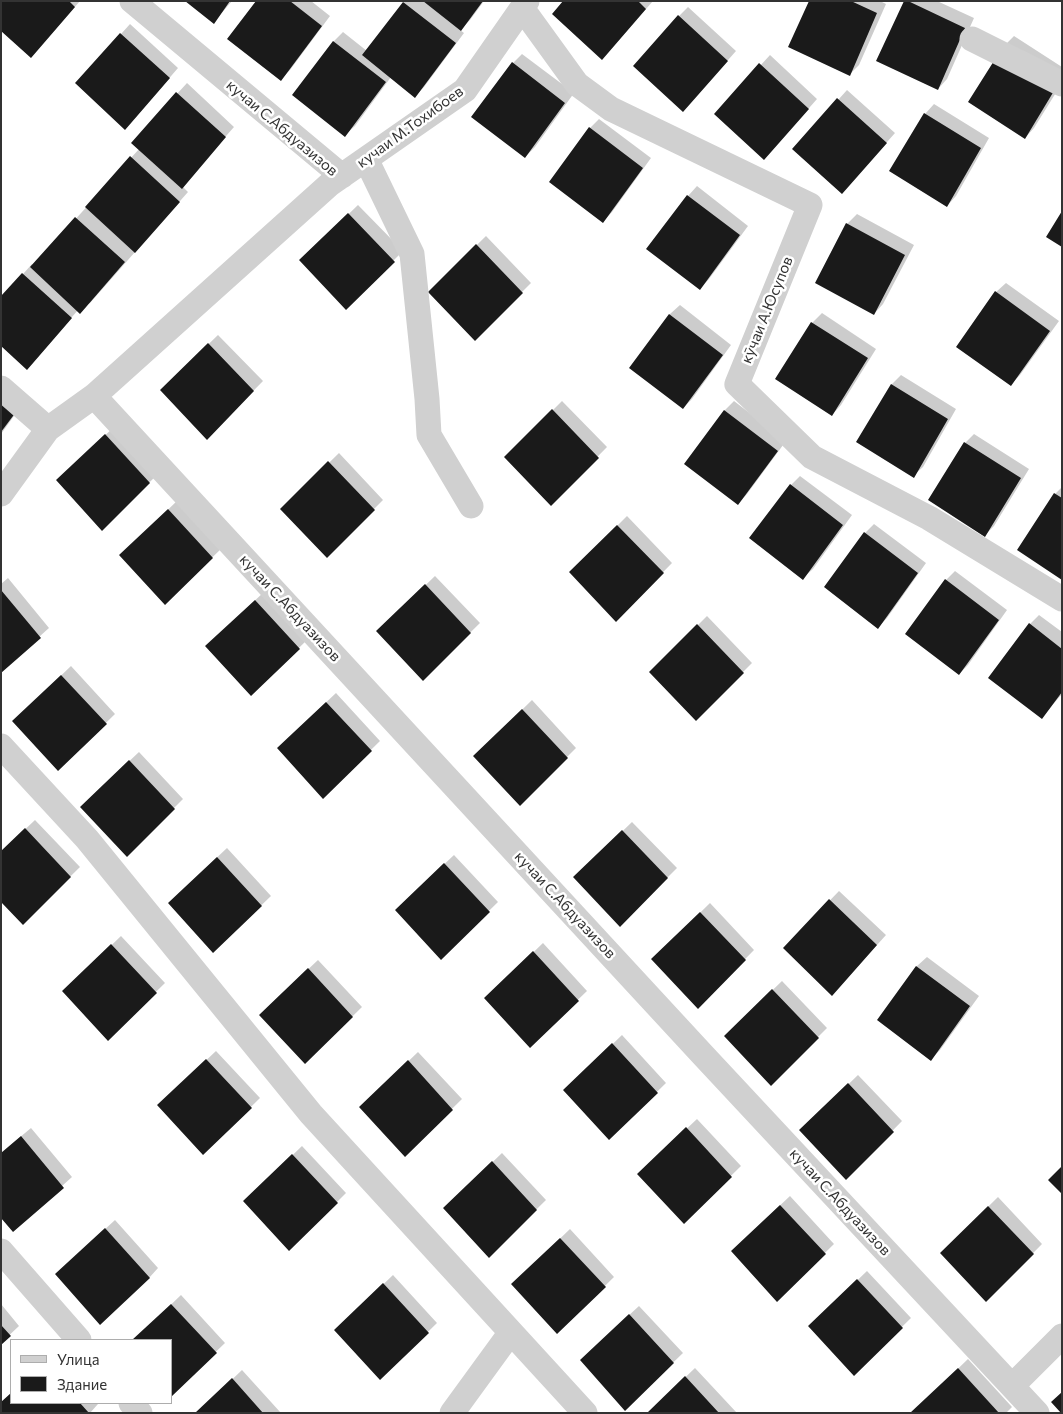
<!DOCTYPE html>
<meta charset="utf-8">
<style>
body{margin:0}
#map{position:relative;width:1063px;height:1414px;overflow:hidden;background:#fff;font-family:Commissioner,sans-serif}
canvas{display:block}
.frame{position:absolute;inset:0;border:2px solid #333;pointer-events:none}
.legend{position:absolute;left:10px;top:1339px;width:162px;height:65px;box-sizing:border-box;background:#fff;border:1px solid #adadad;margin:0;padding:6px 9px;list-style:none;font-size:15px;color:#333}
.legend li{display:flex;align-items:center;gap:10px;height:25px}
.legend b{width:25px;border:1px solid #adadad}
</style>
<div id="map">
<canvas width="1063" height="1414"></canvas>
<div class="frame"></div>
<ul class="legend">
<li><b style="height:6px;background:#d0d0d0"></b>Улица</li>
<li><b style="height:14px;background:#1a1a1a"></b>Здание</li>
</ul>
</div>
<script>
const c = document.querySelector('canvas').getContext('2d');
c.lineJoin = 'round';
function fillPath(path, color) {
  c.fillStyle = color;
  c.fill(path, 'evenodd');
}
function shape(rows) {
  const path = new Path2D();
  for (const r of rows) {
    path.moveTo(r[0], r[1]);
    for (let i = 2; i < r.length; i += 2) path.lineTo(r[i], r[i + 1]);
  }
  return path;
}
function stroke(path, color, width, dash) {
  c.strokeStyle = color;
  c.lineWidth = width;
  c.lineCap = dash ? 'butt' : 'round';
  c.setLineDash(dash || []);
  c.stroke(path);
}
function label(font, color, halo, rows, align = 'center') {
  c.font = font + ' Commissioner,sans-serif';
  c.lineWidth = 5;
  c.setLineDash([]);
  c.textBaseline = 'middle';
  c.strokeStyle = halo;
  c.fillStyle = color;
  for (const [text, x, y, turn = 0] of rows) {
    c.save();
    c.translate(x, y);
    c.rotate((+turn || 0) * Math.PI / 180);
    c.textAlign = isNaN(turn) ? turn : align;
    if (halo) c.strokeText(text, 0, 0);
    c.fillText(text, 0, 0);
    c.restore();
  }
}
fillPath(shape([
 [1,1,80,1,40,47],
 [187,1,232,1,214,22],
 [258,1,311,1,330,16,290,70,281,79],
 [405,1,484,1,470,20,460,30,464,33,424,87,415,96,391,77,355,126,345,135,294,94,334,41,343,32,367,51],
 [565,1,653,1,611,49],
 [811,1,880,1,886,4,859,65,850,74],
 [905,1,937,1,974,18,947,79,938,89],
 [688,7,736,51,692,101,679,16],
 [130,24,178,68,134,119,77,83],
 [1014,36,1062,67,1062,83,1034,128,1025,138,1005,45],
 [522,54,574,93,535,147,525,157,513,63],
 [770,55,817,99,773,149,716,114],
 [187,83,234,127,182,186,188,192,90,303,78,310,36,359,1,298,23,274,32,264,33,266,140,148,133,142],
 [847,90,895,133,842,193,794,149],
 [934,104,989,138,956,196,947,206,925,114],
 [599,119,651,158,612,212,603,222,590,128],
 [697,186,748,226,709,279,700,289,688,196],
 [358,205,403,251,346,308,301,260],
 [857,214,914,245,883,304,874,314,816,282,847,224],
 [486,236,531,283,475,339,429,292],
 [1006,283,1059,321,1020,375,1011,384,996,292],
 [680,305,731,345,692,399,683,408,631,368,670,314],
 [822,313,876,349,841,405,832,415,777,379,812,323],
 [218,335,263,381,207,438,161,390],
 [901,375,956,409,923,467,913,476,858,441,892,384],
 [1,384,24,402,1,434],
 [562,401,607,447,551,504,506,457],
 [734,401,786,441,747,494,738,504,685,464,725,410],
 [115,426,159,473,102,529,67,471],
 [974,434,1029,469,994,526,985,535,965,443],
 [339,453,383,500,327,556,282,509],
 [800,476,852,515,813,569,803,578,791,485],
 [1062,487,1062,578,1019,549,1055,494],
 [178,500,222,548,165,603,130,546],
 [627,516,672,563,616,620,571,572],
 [874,524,926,563,887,618,878,627,865,533],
 [955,571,1007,610,968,665,959,674,946,580],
 [435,576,480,623,423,679,378,631],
 [8,578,49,628,1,671,1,584],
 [265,591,308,639,251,695,216,637],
 [1039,615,1062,632,1062,694,1042,717,1030,624],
 [707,616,752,663,696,719,651,672],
 [71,666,115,714,58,770,23,712],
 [336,693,380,741,323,797,287,739],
 [532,700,576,748,520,804,475,756],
 [139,752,183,799,127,855,91,797],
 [35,820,80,867,23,923,1,852],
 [632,822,677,868,620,925,575,877],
 [227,848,271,896,213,952,178,894],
 [454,855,498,902,441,958,406,900],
 [839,891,886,935,841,985,784,948],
 [710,903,754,950,698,1007,653,959],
 [121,936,165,983,108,1039,64,991],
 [543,943,587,991,530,1046,486,998],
 [927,957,979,996,940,1050,930,1060,878,1020,917,966],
 [318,960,362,1007,305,1063,270,1005],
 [782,981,827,1028,771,1084,725,1036],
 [622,1035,666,1083,609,1139,565,1090],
 [216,1051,260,1098,203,1154,168,1096],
 [418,1052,462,1099,405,1155,370,1098],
 [858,1075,902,1121,846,1178,801,1130],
 [697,1119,741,1166,684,1222,648,1165],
 [31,1128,72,1177,13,1230,1,1153],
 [302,1146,346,1193,290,1249,245,1201],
 [502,1153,546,1200,489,1256,454,1199],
 [790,1196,834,1244,777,1300,741,1242],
 [998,1197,1042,1244,986,1301,941,1253],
 [115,1220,158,1268,149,1278,66,1265],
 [570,1229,614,1277,557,1333,522,1275],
 [867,1271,911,1318,854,1374,819,1317],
 [393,1275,437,1323,380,1379,345,1321],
 [181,1295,225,1343,171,1395,171,1340,134,1340],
 [1,1304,19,1326,1,1343],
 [639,1306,683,1353,625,1409,590,1351],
 [968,1359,1012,1407,1006,1413,912,1413],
 [695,1368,737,1413,648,1413],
 [242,1370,281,1413,197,1413],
 [11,1393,11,1403,97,1403,98,1404,90,1413,3,1413,7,1397]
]), '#0003');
fillPath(shape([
 [1,1,69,1,75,7,31,58,1,31],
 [185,1,230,1,214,24],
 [256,1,290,1,322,26,281,81,227,39],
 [423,1,483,1,461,31],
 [563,1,638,1,646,9,602,60,552,14],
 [809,1,851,1,877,13,850,76,788,47],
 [904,1,908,1,965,28,938,90,876,61],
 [403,2,456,43,415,98,362,55],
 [678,15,728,61,683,112,633,66],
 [120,33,170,78,125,130,75,83],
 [333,41,386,82,345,137,292,95],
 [1004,45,1060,81,1025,139,968,102],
 [512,62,565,103,525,158,471,117],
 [759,63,809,109,764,160,714,114],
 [176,92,226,137,182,189,131,143],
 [837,98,887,143,842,194,792,149],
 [924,113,981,148,947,207,889,171],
 [589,127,643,168,603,223,549,182],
 [130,156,180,202,135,253,85,207],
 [687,195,740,235,700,290,646,249],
 [1062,211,1062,247,1046,237],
 [348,213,395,262,346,310,299,260],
 [75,217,125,262,80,314,30,267],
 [846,223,905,255,874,315,815,283],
 [476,244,523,293,475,341,428,292],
 [22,273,72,318,27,370,1,346,1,296],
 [995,291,1050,331,1011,386,956,347],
 [669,314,723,355,683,409,629,368],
 [811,322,868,358,832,416,775,379],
 [208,343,254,391,207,440,160,390],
 [891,384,948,419,914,478,856,442],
 [1,401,16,412,1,432],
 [552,409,599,458,551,506,504,457],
 [724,410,778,451,738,505,684,464],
 [105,434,150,483,102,531,56,480],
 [964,442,1021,478,985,537,928,500],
 [328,461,375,510,327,558,280,509],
 [790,484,843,525,803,580,749,538],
 [1054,493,1062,498,1062,580,1017,550],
 [168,509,213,558,165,605,119,555],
 [617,525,664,573,616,622,569,572],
 [864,532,918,573,878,629,824,587],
 [945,579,999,620,959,675,905,634],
 [425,584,471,633,423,681,376,631],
 [1,590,41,638,1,673],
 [255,600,300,649,251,696,205,646],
 [1029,623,1062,649,1062,692,1042,719,988,678],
 [697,624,744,673,696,721,649,672],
 [61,675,107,724,58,771,12,721],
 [326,702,372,751,323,799,277,748],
 [522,709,568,758,520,806,473,756],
 [129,760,175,809,127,857,80,807],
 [25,828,71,877,23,925,1,902,1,851],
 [622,830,668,878,620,927,573,877],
 [217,857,262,906,213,953,168,903],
 [444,863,490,912,441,960,395,910],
 [829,899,877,945,832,996,783,948],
 [700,912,746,960,698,1009,651,959],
 [111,944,157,993,108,1041,62,991],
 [533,951,579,1001,530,1048,484,998],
 [916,966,970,1006,931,1061,877,1020],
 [308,968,353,1017,305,1064,259,1015],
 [772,989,819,1038,771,1086,724,1036],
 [612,1043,658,1093,609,1140,563,1090],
 [206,1059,252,1108,203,1155,157,1105],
 [408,1060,453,1110,405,1157,359,1107],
 [848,1083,894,1132,846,1180,799,1130],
 [686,1127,732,1177,684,1224,637,1174],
 [21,1136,64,1188,13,1232,1,1218,1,1153],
 [292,1154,338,1203,289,1251,243,1201],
 [492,1161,537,1210,489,1258,443,1208],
 [1062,1166,1062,1194,1048,1180],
 [780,1205,826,1254,777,1302,731,1251],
 [988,1206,1034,1254,986,1302,940,1253],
 [105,1228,150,1278,100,1325,55,1274],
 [560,1238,606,1287,557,1334,511,1284],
 [857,1279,903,1328,854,1376,808,1326],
 [383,1283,429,1333,380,1380,334,1330],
 [171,1304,217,1353,171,1397,171,1340,132,1340],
 [629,1314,674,1363,625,1411,580,1360],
 [1,1325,11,1336,1,1345],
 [958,1368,999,1413,910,1413],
 [685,1376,719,1413,647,1413],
 [232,1378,263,1413,195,1413],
 [1062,1392,1062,1413,1061,1413,1051,1402],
 [11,1393,11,1403,80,1403,89,1413,1,1413,1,1402]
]), '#1a1a1a');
stroke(shape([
 [132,1,342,176],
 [522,8,577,84,611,109,810,205,737,384,812,457,929,518,1062,599],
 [972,39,1062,84],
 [366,159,412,254,427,399,429,435,471,506],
 [1,388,48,429],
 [94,396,702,1054,1037,1413],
 [1,494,48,429,94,396,330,184,465,90,527,1],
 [1,746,87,839,311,1114,585,1413],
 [1,1251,79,1340],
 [1012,1386,1062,1336],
 [131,1403,140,1413],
 [452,1413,511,1332]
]), '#d0d0d0', 25);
label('15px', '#333', '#fff', [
 ["кучаи М.Тохибоев",410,127,-36],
 ["кучаи С.Абдуазизов",282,128,40],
 ["кӯчаи А.Юсупов",767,310,-68],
 ["кучаи С.Абдуазизов",290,608,47],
 ["кучаи С.Абдуазизов",565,905,47],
 ["кучаи С.Абдуазизов",840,1202,47]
]);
</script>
